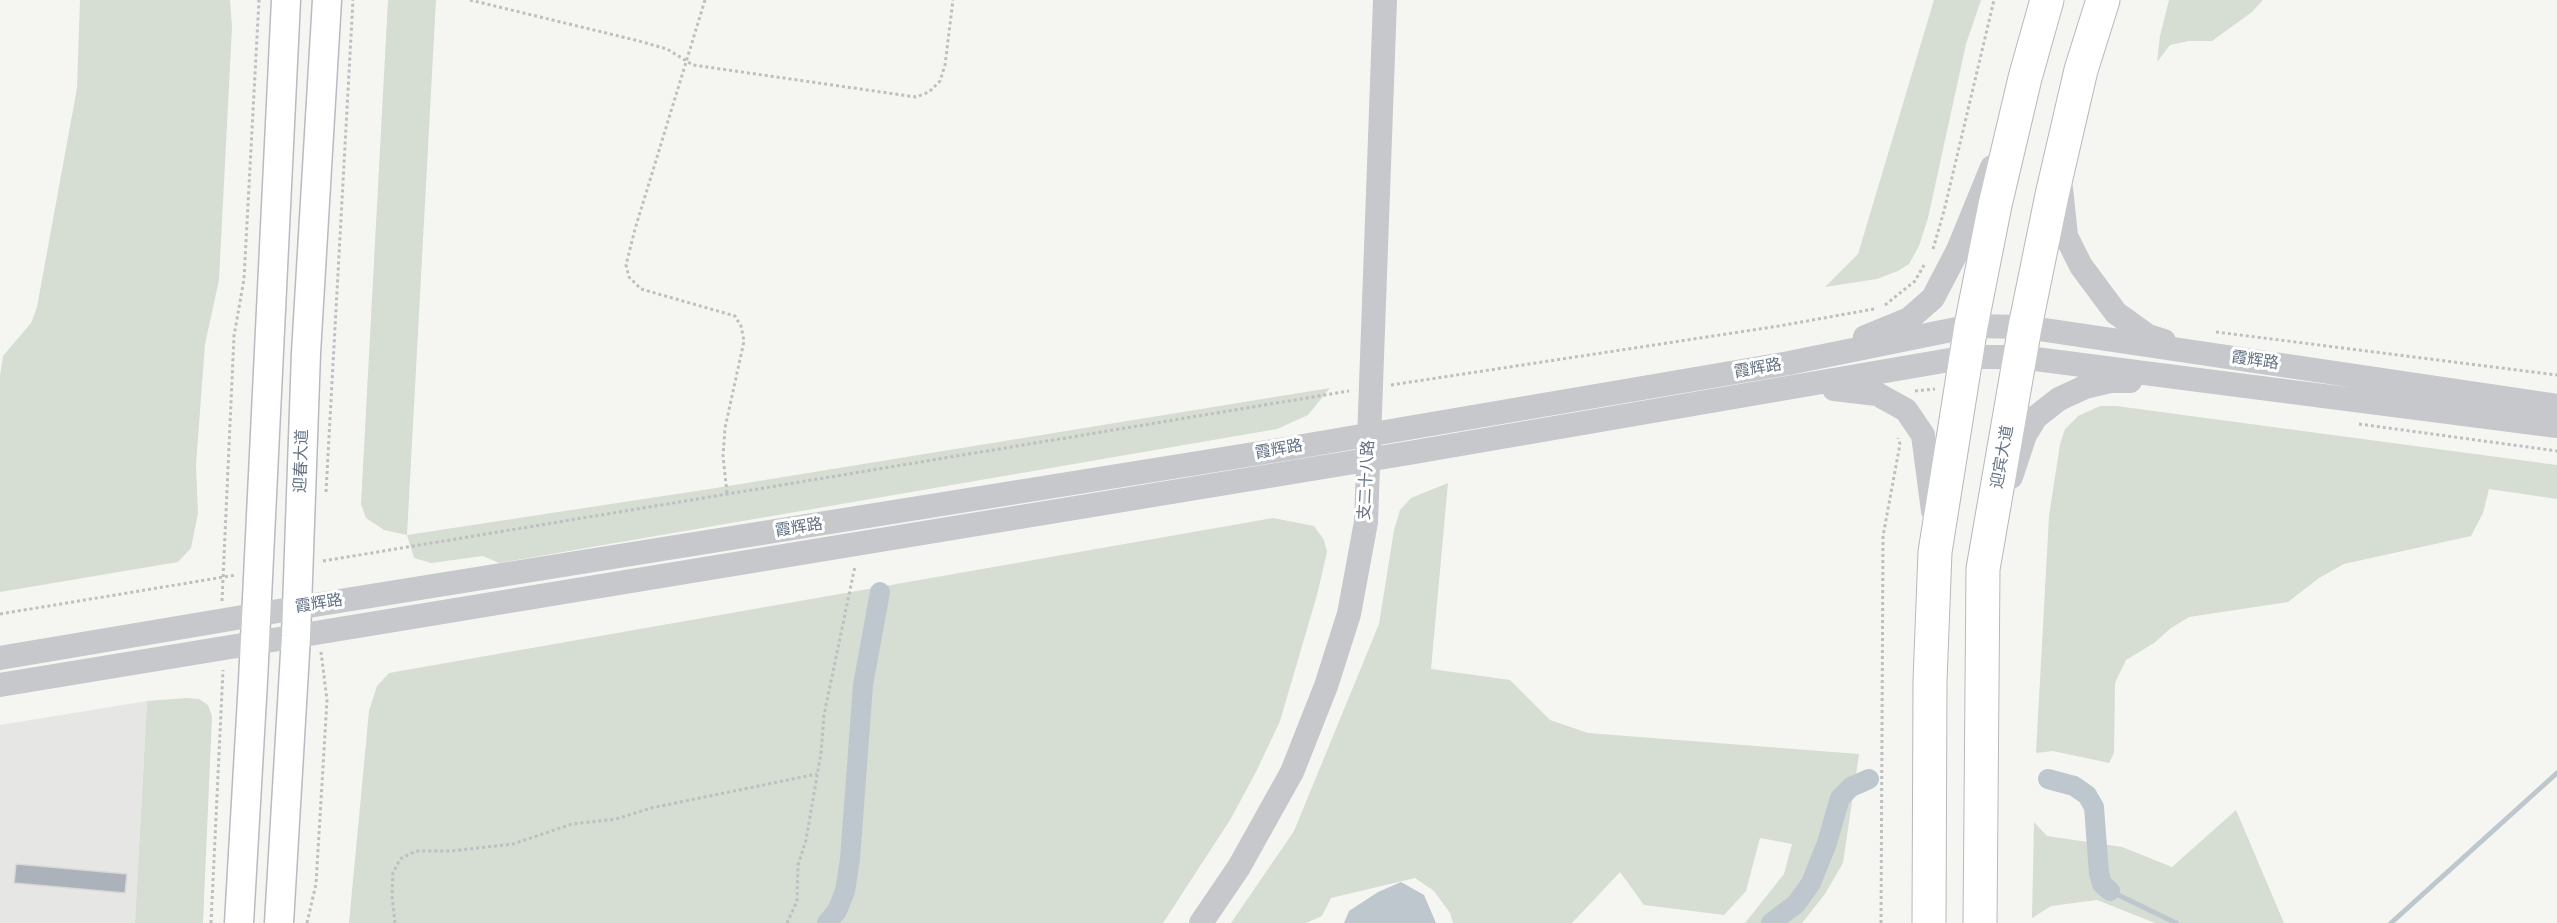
<!DOCTYPE html>
<meta charset="utf-8">
<style>
body{margin:0}
canvas{display:block;background:#f5f6f2}
</style>
<canvas width="2557" height="923"></canvas>
<script>
const c = document.querySelector('canvas').getContext('2d');
c.lineJoin = 'round';
function fillPath(path, color) {
  c.fillStyle = color;
  c.fill(path, 'evenodd');
}
function shape(rows) {
  const path = new Path2D();
  for (const r of rows) {
    path.moveTo(r[0], r[1]);
    for (let i = 2; i < r.length; i += 2) path.lineTo(r[i], r[i + 1]);
  }
  return path;
}
function stroke(path, color, width, dash) {
  c.strokeStyle = color;
  c.lineWidth = width;
  c.lineCap = dash ? 'butt' : 'round';
  c.setLineDash(dash || []);
  c.stroke(path);
}
function label(font, color, halo, rows, align = 'center') {
  c.font = font + ' "DM Sans","Noto Sans SC",sans-serif';
  c.lineWidth = 6;
  c.setLineDash([]);
  c.textBaseline = 'middle';
  c.strokeStyle = halo;
  c.fillStyle = color;
  for (const [text, x, y, turn = 0] of rows) {
    c.save();
    c.translate(x, y);
    c.rotate((+turn || 0) * Math.PI / 180);
    c.textAlign = isNaN(turn) ? turn : align;
    if (halo) c.strokeText(text, 0, 0);
    c.fillText(text, 0, 0);
    c.restore();
  }
}
fillPath(shape([
 [147,701,135,923,0,923,0,725]
]), '#e6e7e5');
fillPath(shape([
 [80,0,230,0,232,27,219,280,205,344,196,465,198,513,191,548,178,562,0,592,0,376,3,356,31,323,37,307,77,88],
 [388,0,436,0,407,535,716,488,1330,388,1308,415,1277,429,499,563,483,556,431,563,414,558,407,535,384,530,366,518,361,504],
 [1934,0,1981,0,1966,44,1928,218,1919,246,1909,264,1898,271,1877,279,1825,287,1858,254],
 [2169,0,2263,0,2252,12,2212,41,2189,41,2170,45,2157,62,2160,36],
 [2100,406,2116,406,2557,465,2557,499,2489,489,2483,513,2471,536,2344,564,2319,578,2288,602,2189,617,2171,628,2154,643,2126,660,2115,683,2114,753,2109,763,2053,751,2036,753,2049,516,2060,444,2065,429,2078,416],
 [1448,483,1431,669,1510,680,1550,720,1588,733,1859,754,1843,863,1825,894,1802,923,1745,923,1784,874,1792,844,1760,838,1746,891,1724,915,1644,905,1620,872,1572,923,1453,923,1450,913,1434,891,1415,878,1331,898,1322,916,1306,923,1231,923,1294,831,1379,624,1394,530,1400,510,1411,498],
 [1273,518,1314,526,1324,540,1327,552,1317,595,1280,721,1256,772,1230,820,1163,923,349,923,369,711,377,686,389,673],
 [186,698,199,699,208,705,212,716,203,923,135,923,147,701],
 [2236,810,2284,923,2155,923,2097,900,2051,906,2032,918,2034,822,2047,836,2122,847,2172,867]
]), '#d6ddd3');
fillPath(shape([
 [1401,882,1424,895,1436,923,1344,923,1349,911,1378,892]
]), '#bec7ce');
stroke(shape([
 [2110,891,2176,923],
 [2391,923,2557,773]
]), '#bec7ce', 5);
stroke(shape([
 [2048,779,2074,786,2087,795,2094,807,2099,873,2102,884,2110,891],
 [827,923,837,911,845,891,850,859,863,685,880,592],
 [1771,923,1796,904,1811,883,1827,843,1840,798,1851,787,1869,779]
]), '#bec7ce', 20);
const building = shape([
 [16,864,127,874,125,893,14,883,16,864]
]);
fillPath(building, '#abb2b9');
stroke(building, '#d7d7d5', 1.5);
const secondary = shape([
 [239,923,253,681,286,0],
 [279,923,296,636,306,353,327,0]
]);
const trunk = shape([
 [1929,923,1930,681,1935,552,1971,326,1995,205,2025,78,2047,0],
 [1980,923,1983,569,2025,327,2052,195,2081,70,2103,0]
]);
stroke(secondary, '#b8bbc0', 31);
stroke(trunk, '#b6b8bc', 35);
stroke(shape([
 [470,0,639,41,667,49,693,65,916,97,929,92,940,81,945,65,953,0],
 [705,0,635,229,626,265,629,277,641,289,735,316,741,326,744,341,725,428,723,456,727,493],
 [1933,249,1944,211,1994,0],
 [1885,305,1915,281,1924,265],
 [2216,332,2557,375],
 [1391,385,1779,326,1874,309],
 [1915,391,1935,389],
 [2359,424,2557,451],
 [326,492,353,0],
 [323,561,1349,391],
 [222,601,234,336,244,279,259,0],
 [0,614,236,575],
 [211,923,223,670],
 [307,923,316,884,327,700,321,652],
 [395,923,392,896,393,873,400,859,416,851,451,851,513,844,572,824,616,819,651,808,817,774],
 [787,923,797,901,798,865,806,840,821,753,824,715,855,566],
 [1881,923,1883,536,1900,444,1898,438]
]), '#bdbfc1', 3, [3, 3]);
stroke(shape([
 [2061,188,2066,236,2081,266,2116,313,2148,336,2164,341],
 [1865,337,1909,319,1933,298,1958,250,1992,167],
 [1834,389,1877,394,1906,410,1923,435,1933,511],
 [2011,477,2025,435,2036,417,2059,399,2085,387,2110,381,2130,381],
 [0,658,296,608,1291,448,1789,363,1971,326,2025,327,2557,406],
 [0,685,1409,453,1967,357,2020,357,2557,426],
 [1201,923,1239,867,1292,772,1326,686,1349,614,1366,522,1385,0]
]), '#c6c8cc', 24);
stroke(secondary, '#fff', 28);
stroke(trunk, '#fff', 33);
label('16px', '#647284', '#fff', [
 ["霞辉路",2255,361,8],
 ["霞辉路",1758,369,-10],
 ["霞辉路",1279,450,-10],
 ["迎宾大道",2003,457,-80],
 ["迎春大道",302,461,-88],
 ["支二十八路",1367,480,-87],
 ["霞辉路",799,528,-9],
 ["霞辉路",319,604,-9]
]);
</script>
